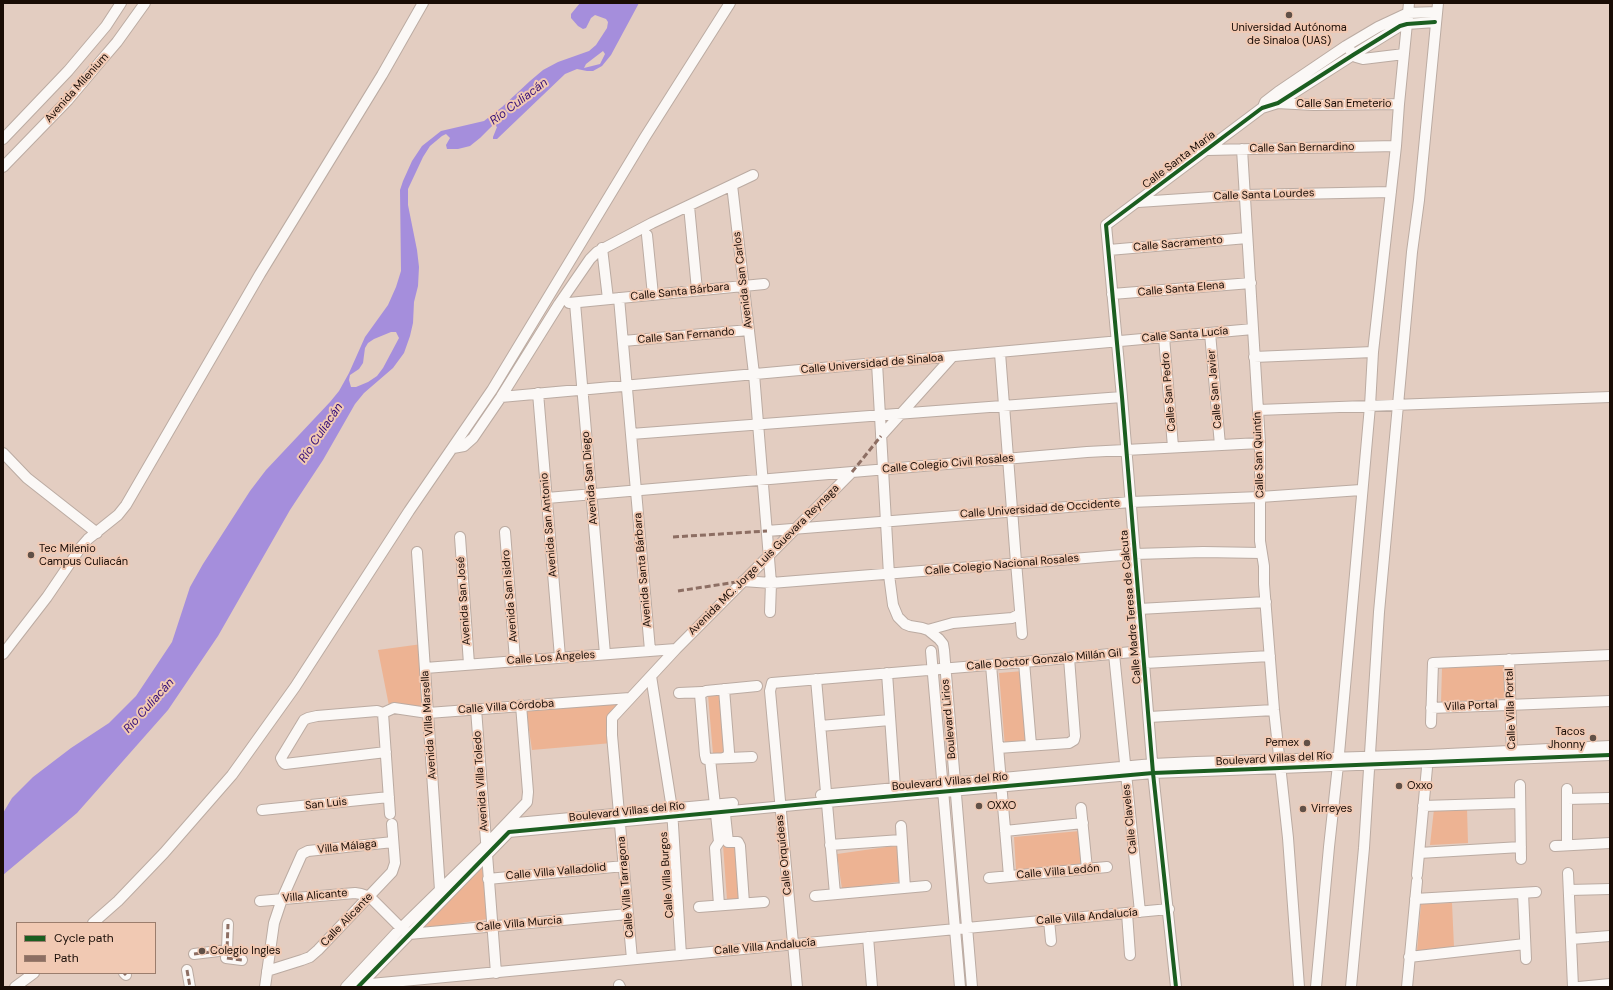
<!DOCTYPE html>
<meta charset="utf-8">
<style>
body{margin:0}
#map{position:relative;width:1613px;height:990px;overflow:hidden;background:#e3cdc1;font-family:"DM Sans",sans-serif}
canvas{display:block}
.frame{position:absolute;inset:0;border:4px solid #190c05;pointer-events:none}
.legend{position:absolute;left:16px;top:922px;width:140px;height:52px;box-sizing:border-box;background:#f1c9b3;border:1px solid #9b7d6d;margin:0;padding:5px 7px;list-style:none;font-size:12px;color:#190c05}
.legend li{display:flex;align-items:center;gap:8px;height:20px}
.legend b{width:20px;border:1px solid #9b7d6d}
</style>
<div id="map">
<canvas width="1613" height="990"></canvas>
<div class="frame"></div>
<ul class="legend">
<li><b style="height:5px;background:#1b5e20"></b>Cycle path</li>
<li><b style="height:5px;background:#8d6e63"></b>Path</li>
</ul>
</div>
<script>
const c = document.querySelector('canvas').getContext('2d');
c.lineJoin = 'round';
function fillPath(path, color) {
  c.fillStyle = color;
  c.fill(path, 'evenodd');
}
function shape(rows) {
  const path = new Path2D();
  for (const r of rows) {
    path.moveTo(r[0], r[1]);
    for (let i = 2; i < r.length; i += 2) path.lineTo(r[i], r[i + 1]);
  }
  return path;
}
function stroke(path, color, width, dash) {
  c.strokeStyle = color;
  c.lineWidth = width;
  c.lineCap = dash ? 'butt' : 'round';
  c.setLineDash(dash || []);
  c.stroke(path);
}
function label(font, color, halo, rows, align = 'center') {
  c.font = font + ' "DM Sans",sans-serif';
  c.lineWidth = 4;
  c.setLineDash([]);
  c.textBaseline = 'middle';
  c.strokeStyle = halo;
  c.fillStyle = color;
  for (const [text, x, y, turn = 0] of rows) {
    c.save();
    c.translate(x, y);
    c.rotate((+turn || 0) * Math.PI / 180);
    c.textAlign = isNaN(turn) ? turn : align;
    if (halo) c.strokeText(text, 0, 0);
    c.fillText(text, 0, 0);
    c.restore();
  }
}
fillPath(shape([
 [422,644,426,711,389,706,378,650],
 [1506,665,1508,698,1441,703,1442,668],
 [1023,671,1029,745,1005,747,999,673],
 [723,694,728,753,713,754,708,695],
 [618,704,610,714,612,743,532,750,526,710],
 [1467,808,1468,843,1430,845,1434,809],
 [1080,831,1084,864,1016,870,1014,837],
 [739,844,744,899,727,900,723,845],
 [900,845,904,881,842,889,837,854],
 [482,866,488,919,420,929],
 [1452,903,1454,947,1417,951,1421,904]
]), '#edb393');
fillPath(shape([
 [580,3,639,3,611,55,602,66,593,71,587,71,577,69,565,74,497,139,493,139,493,137,497,127,494,124,480,138,470,146,458,149,447,149,446,145,450,138,446,134,442,136,430,146,423,157,408,189,408,205,417,250,419,267,418,286,414,302,413,323,410,336,404,353,393,368,364,393,355,404,323,460,290,510,218,636,168,710,77,813,3,875,3,813,12,798,33,777,71,748,109,723,136,696,172,642,190,587,203,564,250,491,266,470,330,402,339,391,349,373,365,337,388,305,396,287,401,271,400,190,403,181,412,161,422,146,441,131,484,121,502,107,530,81,543,70,558,62,589,51,596,45,607,28,608,22,606,19,595,15,591,18,586,28,583,29,578,26,571,18,571,14],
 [603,51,605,54,600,64,584,68,586,64],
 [391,332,396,332,399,338,383,368,377,376,368,382,356,387,351,387,349,380,350,375,359,369,363,363,365,348,368,343,374,339]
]), '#a58edc');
const minor = shape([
 [1350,50,1356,57,1363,59,1404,54],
 [1277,103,1314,105,1399,104],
 [1263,107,1265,102,1278,92,1346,46,1378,27,1408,13,1437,12],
 [3,139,68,71,106,26,121,3],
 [1242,149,1260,443,1260,541,1264,566,1264,584,1274,710,1288,838,1299,987],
 [1207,150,1396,146],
 [3,167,68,100,99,63,117,42,145,3],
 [732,185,754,374,771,583,770,612],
 [1138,202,1244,195,1391,192],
 [689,206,697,290],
 [647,235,653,295],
 [602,248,608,299],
 [1109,250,1247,238],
 [1112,294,1251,283],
 [619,298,650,650],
 [569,303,764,284],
 [575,303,605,654],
 [1210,333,1220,445],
 [1164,337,1173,447],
 [623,341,749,330],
 [1000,353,1016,562,1022,634],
 [1254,357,1373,352],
 [877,363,889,575,893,605,898,617,905,624,910,626,922,628,928,630,939,639,943,644,944,650,972,987],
 [538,393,560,657],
 [501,397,1253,329],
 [1258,410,1610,397],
 [631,434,1122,397],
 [881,436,952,357],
 [453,448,464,446,473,438,501,397,559,304,590,259,597,252,652,223,753,175],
 [3,453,27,478,97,533],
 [547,498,1087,452,1260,443],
 [767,531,1131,502,1260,497,1361,490],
 [505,532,515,660],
 [460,537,469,664],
 [417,552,440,890,443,892],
 [743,581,771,583,1135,554,1203,552,1261,553],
 [1139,609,1266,602],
 [928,630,953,623,1012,618,1020,614],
 [931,651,960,987],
 [3,654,47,597,81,547,88,539,118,515,126,505,260,274,382,75,423,3],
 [1114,654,1140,912],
 [1509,659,1512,757],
 [1024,662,1031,745],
 [1145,663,1270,656],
 [991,665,1009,876],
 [425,668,676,649],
 [887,673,895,788],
 [651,676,672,809,681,955],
 [816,679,835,894],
 [679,693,702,692],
 [1431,708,1610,701],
 [476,709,496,973],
 [383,713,394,708,428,713,630,698],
 [383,713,377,711,317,716,308,718,304,720,281,758,283,762,285,764,386,752],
 [383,713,390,814],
 [1149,717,1274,710],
 [1431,723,1433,663,1610,655],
 [820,726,890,720],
 [998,748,1069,743,1074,740,1075,736,1069,658],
 [752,757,706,759,705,755,700,694,706,691,757,686],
 [723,758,727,757,729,752,724,689],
 [710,759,719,842,715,848,719,905],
 [1520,785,1521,859],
 [821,795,1153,764,1196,762,1428,755,1610,746],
 [1567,799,1610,798],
 [724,805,728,842,738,842,740,846,744,903],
 [1423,806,1520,803],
 [1081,808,1087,869],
 [262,810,389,797],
 [506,824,733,803],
 [901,826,905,888],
 [1005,831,1083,823],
 [830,845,901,840],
 [1567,845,1567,789],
 [1555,846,1610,843],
 [1419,853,1521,847],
 [1568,873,1573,987],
 [1417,875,1428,757],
 [989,878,1107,867],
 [488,879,624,866],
 [1569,890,1610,889],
 [1523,893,1526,959],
 [815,896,926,886],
 [1415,899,1536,892],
 [260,901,355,893,361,894,370,897,401,928,409,934,628,914],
 [699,907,764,902],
 [1127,913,1130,955],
 [1049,920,1051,941],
 [93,923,118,901,164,853,232,775,295,687,409,511,492,390,645,137,730,3],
 [868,937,872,987],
 [1571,939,1610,936],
 [227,950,226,958,242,960],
 [194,954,227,950,228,924],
 [1409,957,1525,944],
 [632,959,612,735,612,718,676,649,852,472],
 [187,970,190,987],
 [267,971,302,960,310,957,318,950,392,872,395,863,392,824],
 [124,973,126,975],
 [360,985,1169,909],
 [619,985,620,987],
 [15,987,34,973],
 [265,987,274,923,282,899,302,854,308,851,393,842],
 [346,987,401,928,486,845,527,802,528,792,521,705],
 [358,987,509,832,827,802,1153,773,1610,755],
 [797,987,770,691,772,683,1024,662,1143,651],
 [1176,987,1153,773,1122,397,1106,225,1262,108,1278,103,1353,55,1400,26,1407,24,1435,22],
 [1316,987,1329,847,1338,765,1370,406,1373,352,1396,146,1399,104,1409,3],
 [1351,987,1364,848,1379,612,1412,252,1419,200,1438,3],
 [1407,987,1417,881],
 [1579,987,1610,984]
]);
stroke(minor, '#bbaba2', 12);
stroke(minor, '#fbf8f6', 10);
stroke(shape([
 [852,472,881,436],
 [673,537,767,531],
 [678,591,743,581],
 [227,950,226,958,242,960],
 [194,954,227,950,228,924],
 [187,970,190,987],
 [124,973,126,975]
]), '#8d6e63', 3, [6, 3]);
stroke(shape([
 [358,987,509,832,827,802,1153,773,1610,755],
 [1176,987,1153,773,1122,397,1106,225,1262,108,1278,103,1353,55,1400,26,1407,24,1435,22]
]), '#1b5e20', 4);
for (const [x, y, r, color] of [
 [1289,15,4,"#605047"],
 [31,555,4,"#605047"],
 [1593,738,4,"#605047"],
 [1307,743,4,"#605047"],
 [1399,786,4,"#605047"],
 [979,806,4,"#605047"],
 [1303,809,4,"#605047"],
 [202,951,4,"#605047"]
]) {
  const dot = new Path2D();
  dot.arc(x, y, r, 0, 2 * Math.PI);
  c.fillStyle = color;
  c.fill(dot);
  stroke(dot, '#f1c9b3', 1.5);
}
label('11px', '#190c05', '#f1c9b3', [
 ["Universidad Autónoma",1289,28,"center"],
 ["de Sinaloa (UAS)",1289,41,"center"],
 ["Tec Milenio",39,549],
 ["Campus Culiacán",39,562],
 ["Tacos",1585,732,"right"],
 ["Jhonny",1585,745,"right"],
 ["Pemex",1299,743,"right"],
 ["Oxxo",1407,786],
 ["OXXO",987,806],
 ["Virreyes",1311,809],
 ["Colegio Ingles",210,951]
], 'left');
label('11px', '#190c05', '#f1c9b3', [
 ["Avenida Milenium",77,88,-48],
 ["Calle San Emeterio",1344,104],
 ["Calle San Bernardino",1302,148,-1],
 ["Calle Santa María",1179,160,-37],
 ["Calle Santa Lourdes",1264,195,-2],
 ["Calle Sacramento",1178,244,-5],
 ["Avenida San Carlos",743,280,-97],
 ["Calle Santa Elena",1181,289,-5],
 ["Calle Santa Bárbara",680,292,-6],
 ["Calle Santa Lucía",1185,335,-5],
 ["Calle San Fernando",686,336,-5],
 ["Calle Universidad de Sinaloa",872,364,-5],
 ["Calle San Javier",1215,389,-95],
 ["Calle San Pedro",1169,392,-95],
 ["Calle San Quintín",1259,455,-92],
 ["Calle Colegio Civil Rosales",948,464,-5],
 ["Avenida San Diego",590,478,-95],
 ["Calle Universidad de Occidente",1040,509,-4],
 ["Avenida San Antonio",549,525,-95],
 ["Avenida MC. Jorge Luis Guevara Reynaga",764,560,-45],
 ["Calle Colegio Nacional Rosales",1002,565,-5],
 ["Avenida Santa Bárbara",643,570,-95],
 ["Avenida San Isidro",510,596,-95],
 ["Avenida San José",464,601,-94],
 ["Calle Madre Teresa de Calcuta",1131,607,-95],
 ["Calle Los Ángeles",551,658,-4],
 ["Calle Doctor Gonzalo Millán Gil",1044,660,-5],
 ["Villa Portal",1471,706,-3],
 ["Calle Villa Córdoba",506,707,-4],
 ["Calle Villa Portal",1511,709,-92],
 ["Boulevard Lirios",949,719,-95],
 ["Avenida Villa Marsella",429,725,-94],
 ["Boulevard Villas del Río",1274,759,-3],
 ["Avenida Villa Toledo",481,781,-94],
 ["Boulevard Villas del Río",950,782,-5],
 ["San Luis",326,804,-6],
 ["Boulevard Villas del Río",627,812,-6],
 ["Calle Claveles",1130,819,-96],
 ["Villa Málaga",347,847,-6],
 ["Calle Orquídeas",784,855,-96],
 ["Calle Villa Valladolid",556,872,-5],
 ["Calle Villa Ledón",1058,872,-5],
 ["Calle Villa Burgos",667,875,-94],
 ["Calle Villa Tarragona",626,887,-95],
 ["Villa Alicante",315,896,-5],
 ["Calle Villa Andalucía",1087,917,-5],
 ["Calle Alicante",347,920,-46],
 ["Calle Villa Murcia",519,924,-5],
 ["Calle Villa Andalucía",765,947,-5]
]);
label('italic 12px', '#340e79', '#f1c9b3', [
 ["Río Culiacán",519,102,-37],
 ["Río Culiacán",321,433,-56],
 ["Río Culiacán",149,706,-48]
]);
</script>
